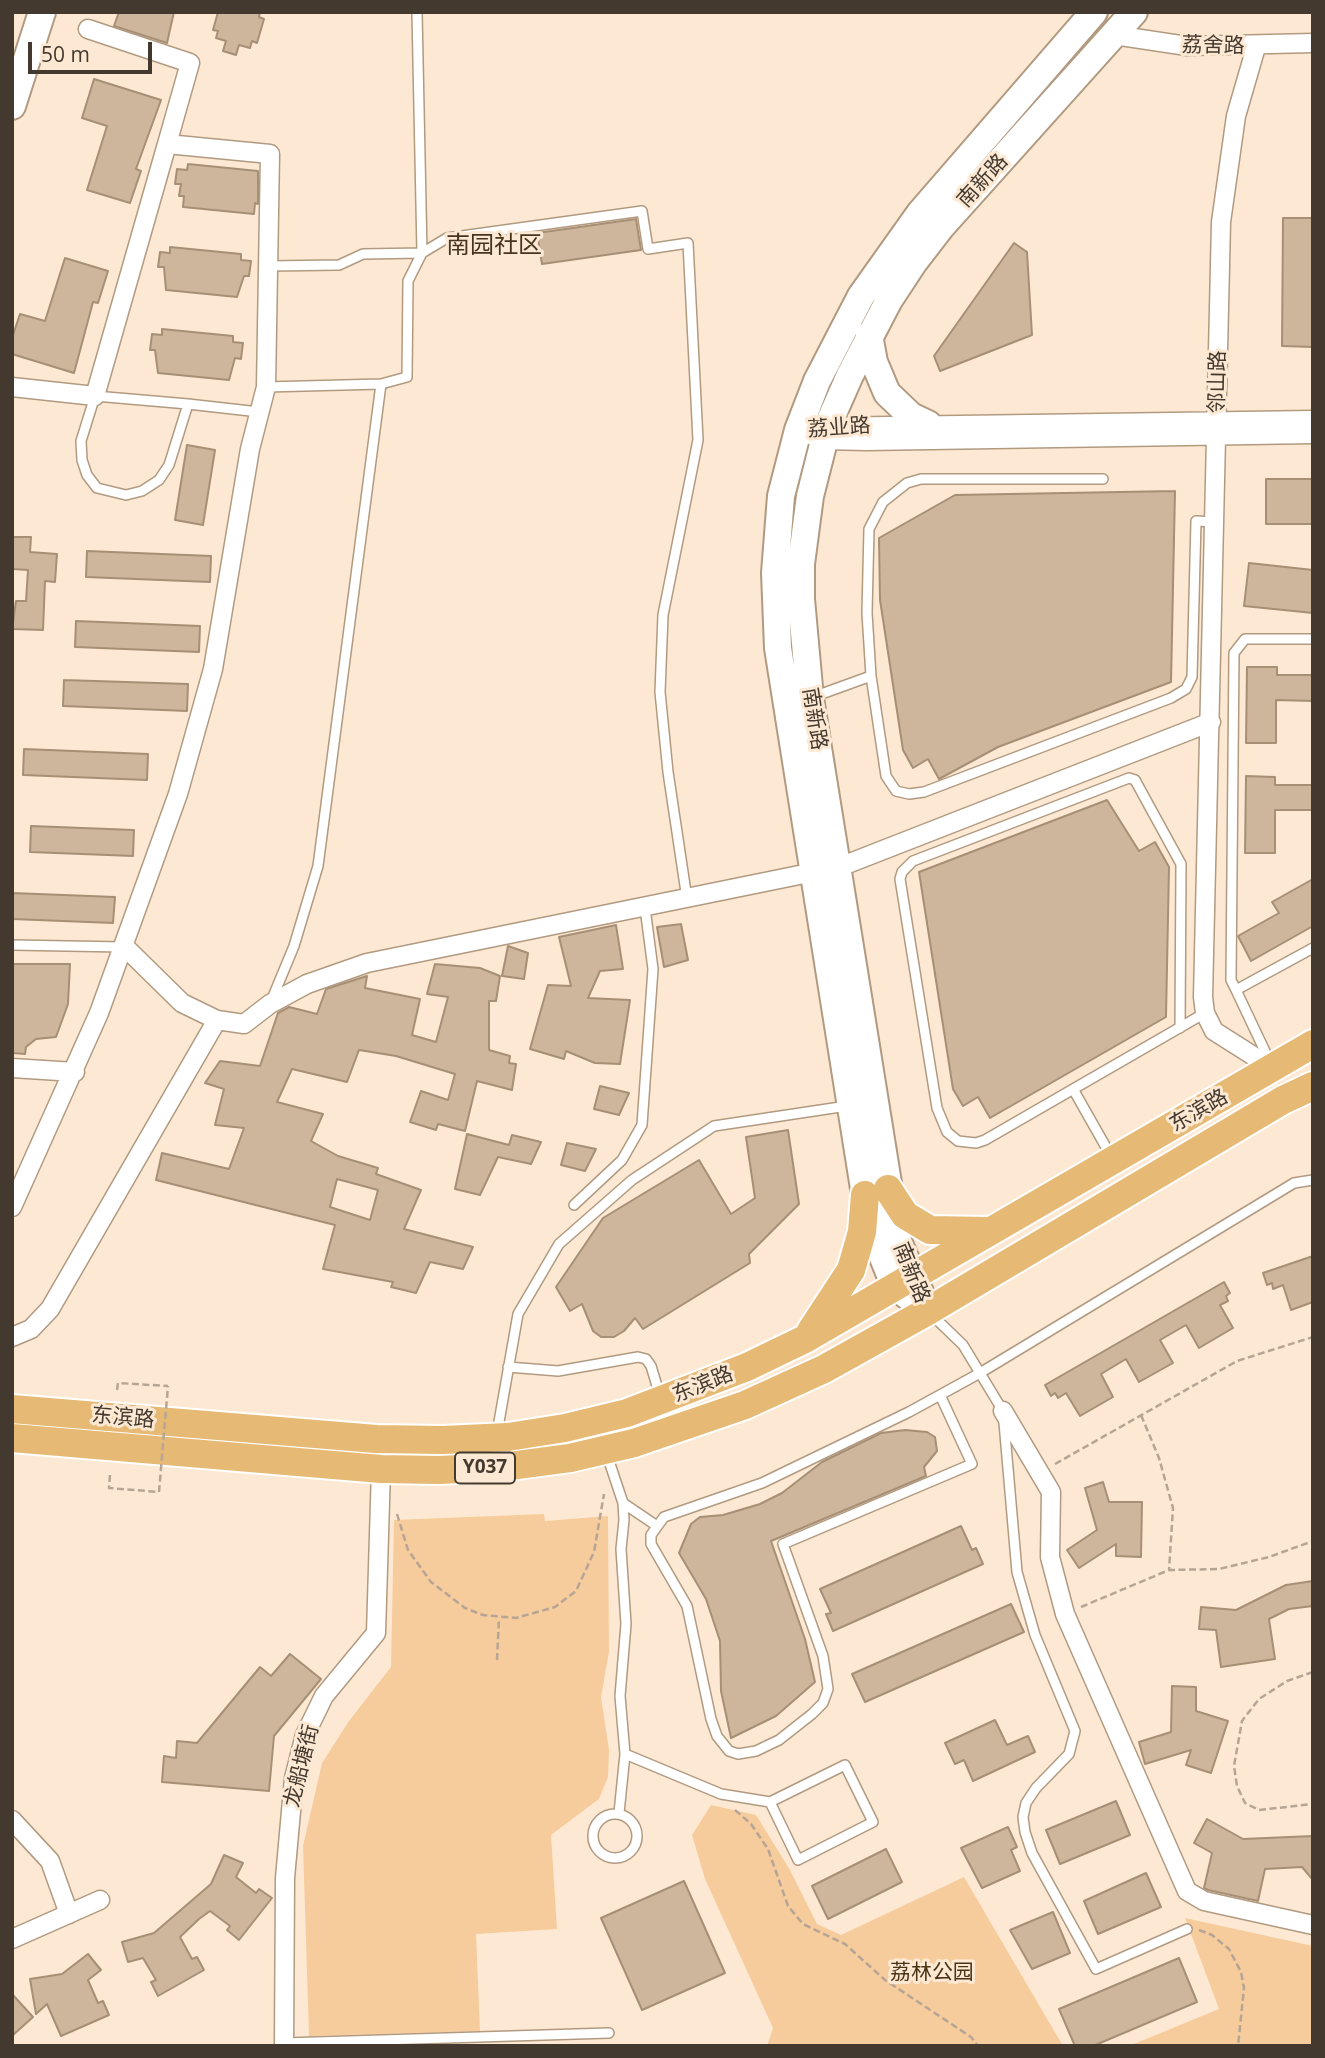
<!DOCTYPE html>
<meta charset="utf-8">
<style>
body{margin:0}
#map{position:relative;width:1325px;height:2058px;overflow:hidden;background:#fde9d3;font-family:"Open Sans",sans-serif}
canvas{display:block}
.frame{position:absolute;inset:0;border:14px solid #43392e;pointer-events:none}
.scale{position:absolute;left:28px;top:42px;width:124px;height:32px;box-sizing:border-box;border:4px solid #43392e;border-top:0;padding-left:9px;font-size:21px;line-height:24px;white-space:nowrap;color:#43392e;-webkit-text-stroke:5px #fde9d3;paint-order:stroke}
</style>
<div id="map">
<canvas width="1325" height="2058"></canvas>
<div class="frame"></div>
<div class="scale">50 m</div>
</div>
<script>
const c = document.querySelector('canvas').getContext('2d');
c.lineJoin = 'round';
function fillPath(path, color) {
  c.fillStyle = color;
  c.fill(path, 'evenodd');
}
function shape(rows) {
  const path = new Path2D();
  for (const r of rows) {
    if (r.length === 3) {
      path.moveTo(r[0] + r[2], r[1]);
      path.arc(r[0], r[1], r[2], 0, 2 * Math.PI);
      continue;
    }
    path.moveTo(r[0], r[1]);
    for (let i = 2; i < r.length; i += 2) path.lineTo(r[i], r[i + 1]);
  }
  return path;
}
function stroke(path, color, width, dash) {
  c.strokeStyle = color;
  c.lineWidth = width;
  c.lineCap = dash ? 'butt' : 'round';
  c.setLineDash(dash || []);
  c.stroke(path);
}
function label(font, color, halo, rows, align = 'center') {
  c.font = font + ' "Open Sans","Noto Sans SC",sans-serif';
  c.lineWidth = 6;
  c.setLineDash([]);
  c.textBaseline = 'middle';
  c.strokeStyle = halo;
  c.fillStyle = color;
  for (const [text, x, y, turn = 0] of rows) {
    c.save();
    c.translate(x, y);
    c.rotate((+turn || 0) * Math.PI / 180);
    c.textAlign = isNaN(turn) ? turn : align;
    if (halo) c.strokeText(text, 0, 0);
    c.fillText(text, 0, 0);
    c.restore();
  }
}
fillPath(shape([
 [544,1514,545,1521,608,1516,609,1652,601,1697,609,1750,608,1777,599,1799,551,1835,557,1929,476,1934,480,2031,309,2036,303,1846,322,1763,349,1721,391,1667,394,1520],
 [711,1805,756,1815,790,1870,817,1924,841,1935,964,1877,1063,2046,767,2046,773,2028,705,1879,692,1835],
 [1185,1918,1313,1946,1313,2046,1129,2046,1219,2009]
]), '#f7cc9c');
const building = shape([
 [119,12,174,12,167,43,114,26,119,12],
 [218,12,260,12,259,17,264,19,257,43,252,41,250,48,239,45,236,55,223,51,226,41,216,38,218,31,213,30,218,12],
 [94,79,161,100,136,169,141,171,130,203,87,190,107,126,82,118,94,79],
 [188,164,258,171,258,204,255,203,254,214,183,207,184,196,179,196,181,184,175,184,177,169,187,170,188,164],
 [1283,218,1313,218,1313,347,1282,346,1283,218],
 [636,219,641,250,542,264,537,233,636,219],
 [1014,243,1027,252,1032,335,940,371,934,356,1014,243],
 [170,247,241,254,241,260,251,261,249,276,244,276,237,297,166,290,164,267,158,267,160,252,170,253,170,247],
 [65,258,108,271,98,303,93,302,74,373,12,354,12,338,20,314,45,321,65,258],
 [162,329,233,336,233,342,243,343,241,359,235,358,229,380,158,373,155,350,150,350,152,334,162,335,162,329],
 [187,445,215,450,203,525,175,520,187,445],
 [1266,479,1313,479,1313,524,1266,524,1266,479],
 [1175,491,1171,682,998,747,939,779,928,759,913,768,903,750,880,600,879,538,955,495,1175,491],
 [12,537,31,537,30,552,57,554,55,582,45,581,43,630,12,629,16,601,26,601,28,570,12,569,12,537],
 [87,551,211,556,210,582,86,577,87,551],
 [1249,563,1313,570,1313,613,1244,606,1249,563],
 [76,621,200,626,199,652,75,647,76,621],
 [1247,667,1277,667,1277,675,1313,675,1313,701,1276,700,1276,743,1246,743,1247,667],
 [64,680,188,684,187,711,63,706,64,680],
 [24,749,148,754,147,780,23,775,24,749],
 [1246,776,1275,777,1275,785,1313,785,1313,810,1275,810,1275,853,1245,853,1246,776],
 [1107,800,1139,851,1155,842,1169,867,1166,1017,990,1118,978,1097,963,1106,953,1089,919,872,1107,800],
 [31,826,134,830,133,856,30,852,31,826],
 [1313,879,1313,926,1251,961,1238,936,1279,913,1272,902,1313,879],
 [12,893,115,897,113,923,12,919,12,893],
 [681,924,688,960,664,967,657,927,681,924],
 [616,925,623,969,600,971,588,998,630,1000,620,1064,595,1063,566,1051,564,1059,530,1049,548,985,571,986,559,937,616,925],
 [508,946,528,953,524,979,502,976,508,946],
 [12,964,70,964,68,1004,56,1037,36,1039,26,1047,25,1054,12,1053,12,964],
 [435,964,480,968,500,976,496,1001,489,1001,489,1050,510,1056,509,1063,516,1064,512,1090,477,1081,465,1131,438,1124,436,1130,410,1122,421,1091,448,1100,455,1074,396,1056,359,1050,347,1082,292,1069,277,1102,323,1114,311,1141,338,1156,378,1168,376,1174,421,1190,404,1229,473,1247,463,1269,430,1262,416,1293,391,1287,393,1282,323,1269,335,1225,156,1180,162,1153,229,1169,244,1128,215,1125,224,1089,205,1083,220,1061,260,1066,278,1013,289,1007,317,1014,326,989,367,976,365,988,420,999,412,1035,436,1042,448,997,427,994,435,964],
 [337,1179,378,1190,370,1220,330,1207,337,1179],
 [600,1086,629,1093,619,1115,594,1109,600,1086],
 [788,1130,799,1204,749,1254,750,1263,643,1329,635,1318,624,1331,614,1337,601,1337,593,1331,582,1304,570,1311,556,1287,603,1218,699,1160,731,1214,755,1198,746,1137,788,1130],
 [467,1134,509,1145,512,1135,541,1142,531,1164,498,1157,480,1195,455,1189,467,1134],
 [567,1143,596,1149,585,1171,561,1165,567,1143],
 [1313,1256,1313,1302,1291,1310,1283,1285,1273,1289,1272,1283,1267,1285,1263,1273,1313,1256],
 [1224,1282,1230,1293,1226,1296,1228,1301,1220,1305,1233,1328,1199,1348,1186,1325,1160,1340,1173,1363,1139,1382,1126,1359,1101,1374,1113,1397,1080,1416,1066,1393,1058,1398,1055,1393,1051,1396,1045,1385,1224,1282],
 [905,1430,927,1432,935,1437,937,1451,924,1467,926,1476,771,1541,805,1639,815,1682,776,1716,731,1738,721,1691,720,1641,706,1599,679,1553,691,1524,700,1517,723,1515,760,1504,782,1493,822,1462,881,1433,905,1430],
 [1103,1482,1109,1502,1142,1502,1141,1557,1116,1556,1116,1544,1079,1568,1067,1550,1097,1530,1085,1488,1103,1482],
 [961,1526,972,1550,976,1548,983,1564,833,1631,826,1614,831,1613,820,1589,961,1526],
 [1313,1581,1313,1606,1289,1609,1269,1619,1275,1659,1221,1667,1216,1630,1199,1629,1201,1607,1236,1610,1286,1585,1313,1581],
 [1011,1604,1024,1632,865,1702,852,1674,1011,1604],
 [290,1654,321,1679,274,1736,269,1791,162,1782,164,1756,176,1758,177,1741,197,1743,260,1667,271,1676,290,1654],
 [1172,1686,1196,1687,1196,1711,1228,1721,1211,1773,1186,1765,1191,1750,1145,1764,1139,1742,1171,1732,1172,1686],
 [995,1720,1007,1745,1028,1736,1035,1752,973,1781,964,1760,955,1764,945,1743,995,1720],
 [1116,1801,1130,1835,1060,1864,1046,1830,1116,1801],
 [1207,1819,1243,1839,1313,1836,1313,1880,1302,1867,1265,1869,1258,1901,1208,1890,1204,1888,1212,1853,1194,1843,1207,1819],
 [1008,1827,1017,1847,1011,1850,1020,1871,982,1888,961,1848,1008,1827],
 [886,1849,902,1882,828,1919,812,1886,886,1849],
 [224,1855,243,1863,236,1877,256,1893,259,1889,272,1898,239,1940,227,1930,230,1926,210,1911,199,1919,180,1937,192,1959,197,1957,204,1970,158,1996,151,1982,156,1980,143,1958,128,1962,122,1942,154,1933,211,1884,224,1855],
 [1146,1873,1161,1907,1098,1934,1084,1901,1146,1873],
 [684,1881,725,1973,642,2010,601,1918,684,1881],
 [1053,1912,1070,1953,1032,1969,1010,1930,1053,1912],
 [88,1954,101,1970,88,1980,98,2003,103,2001,109,2015,61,2036,47,2004,36,2014,30,1979,62,1974,88,1954],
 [1179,1958,1197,2002,1093,2046,1075,2046,1059,2009,1179,1958],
 [12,1994,33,2017,12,2036,12,1994]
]);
fillPath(building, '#cdb69b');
stroke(building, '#a68f75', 2);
const lane = shape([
 [269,266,339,265,363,254,422,253,447,238,642,211,648,249,688,243,698,440,663,615,660,692,668,772,687,899],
 [266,387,381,384],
 [188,404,169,465,159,480,142,491,126,495,97,488,87,475,82,460,81,441,95,396,188,404,259,412],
 [1103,479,921,479,907,483,883,502,869,529,867,613,871,676,886,776,896,791,909,794,924,792,1171,698,1186,689,1192,677,1196,521,1215,522],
 [1313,639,1245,639,1234,653,1231,980,1236,990,1313,948],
 [813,697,871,676],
 [12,945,123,947],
 [1236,990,1271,1064],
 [272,999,294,946,318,866,381,384,407,377,408,281,422,253,417,12],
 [1180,1028,1181,864,1135,780,1129,778,913,861,902,872,900,879,937,1108,947,1132,958,1141,976,1143,985,1140,1205,1013],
 [1073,1089,1111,1156],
 [574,1205,622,1160,642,1125,653,969,645,908],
 [932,1315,963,1345,1003,1411,1017,1572,1035,1635,1075,1731,1069,1754,1036,1788,1026,1803,1023,1817,1025,1832,1032,1853,1096,1969,1187,1929],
 [508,1367,558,1371,638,1357,646,1359,651,1366,660,1396],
 [940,1395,972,1464,783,1544,823,1656,828,1689,823,1703,812,1714,779,1740,756,1751,738,1754,729,1751,717,1736,711,1719,687,1606,651,1544,651,1535,664,1517,762,1483,909,1412,940,1395,980,1373,1294,1183,1313,1180],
 [497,1433,518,1314,559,1244,632,1180,714,1126,847,1106],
 [606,1452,623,1503,624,1520,621,1549,626,1624,620,1696,625,1754,619,1813],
 [623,1503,657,1526],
 [625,1754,721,1794,770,1802,798,1860,873,1822,845,1765,770,1802],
 [615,1836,22],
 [284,2043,609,2033]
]);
const street = shape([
 [1114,35,1187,46,1313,43],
 [1256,47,1236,116,1221,222,1203,997,1205,1013,1214,1031,1274,1069],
 [12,387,95,396,167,144],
 [818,427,1313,420],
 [798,430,824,440,866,441,1313,434],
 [837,868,1211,722],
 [125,947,182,1003,217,1020],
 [12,1068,75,1072],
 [12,1207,99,1013,178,794,213,669,250,449,266,387,270,154,167,144,190,63,88,29],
 [12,1337,31,1329,50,1309,217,1020,244,1024,270,1004,307,984,367,963,814,872],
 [1003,1411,1051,1492,1050,1557,1065,1614,1187,1891,1204,1901,1313,1925],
 [12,1820,50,1861,69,1914],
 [12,1939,100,1900],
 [284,2046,285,1878,294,1778,305,1735,324,1696,376,1633,381,1469]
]);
const secondary = shape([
 [12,106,42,12],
 [869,335,874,362,887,393,911,416,928,424],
 [922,1297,897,1239,810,698,801,599,801,564,810,496,828,425,850,375,889,300,914,262,941,227,1134,12],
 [928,1311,905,1294,891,1277,880,1250,865,1195,778,648,775,573,781,496,798,430,817,381,861,296,920,213,1094,12]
]);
const primary = shape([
 [888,1189,905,1215,930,1230,989,1231],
 [811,1331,851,1270,862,1232,865,1195],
 [12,1409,376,1439,443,1440,508,1437,565,1428,627,1413,747,1367,805,1339,1313,1044],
 [12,1438,381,1469,439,1470,502,1467,570,1458,634,1443,745,1405,824,1369,928,1311,1283,1100,1313,1086]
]);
stroke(lane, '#b19a80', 12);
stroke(street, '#b19a80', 21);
stroke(secondary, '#b19a80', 30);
stroke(primary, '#fff', 32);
stroke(shape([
 [117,1390,118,1383,168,1386],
 [1141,1415,1159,1458,1173,1508,1169,1570],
 [1055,1464,1237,1361,1313,1337],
 [110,1475,109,1488,159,1492],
 [397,1514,408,1550,431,1582,465,1608,483,1615,516,1618,555,1607,576,1591,594,1552,604,1494],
 [1081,1607,1169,1570,1219,1569,1269,1557,1313,1541],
 [497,1660,499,1618],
 [1313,1672,1287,1681,1259,1699,1242,1721,1234,1766,1237,1786,1245,1803,1259,1810,1313,1804],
 [735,1810,751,1824,768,1849,788,1906,803,1924,845,1944,885,1980,971,2037,978,2046],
 [1199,1930,1212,1935,1229,1949,1241,1972,1244,1988,1238,2046]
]), '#b6a594', 2.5, [7, 3.5]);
stroke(lane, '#fff', 9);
stroke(street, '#fff', 18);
stroke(secondary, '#fff', 26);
stroke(primary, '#e6b975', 28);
stroke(shape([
 [159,1492,168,1386]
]), '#b6a594', 2.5, [7, 3.5]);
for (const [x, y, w] of [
 [485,1468,60]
]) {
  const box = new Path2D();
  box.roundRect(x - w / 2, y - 15.5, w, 31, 5);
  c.fillStyle = '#fde9d3';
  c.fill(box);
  stroke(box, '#43392e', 2);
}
label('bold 19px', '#43392e', null, [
 ["Y037",485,1468]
]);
label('21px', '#43392e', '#fde9d3', [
 ["荔舍路",1213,46,1],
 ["南新路",983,181,-48],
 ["邻山路",1218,382,-89],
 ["荔业路",839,428,-4],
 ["南新路",814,719,81],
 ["东滨路",1199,1111,-30],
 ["南新路",911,1273,68],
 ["东滨路",703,1385,-22],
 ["东滨路",123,1418,5],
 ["龙船塘街",302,1766,-76]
]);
label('21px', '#4b3416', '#fde9d3', [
 ["荔林公园",932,1973]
]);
label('24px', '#48341d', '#fde9d3', [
 ["南园社区",494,246]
]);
</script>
